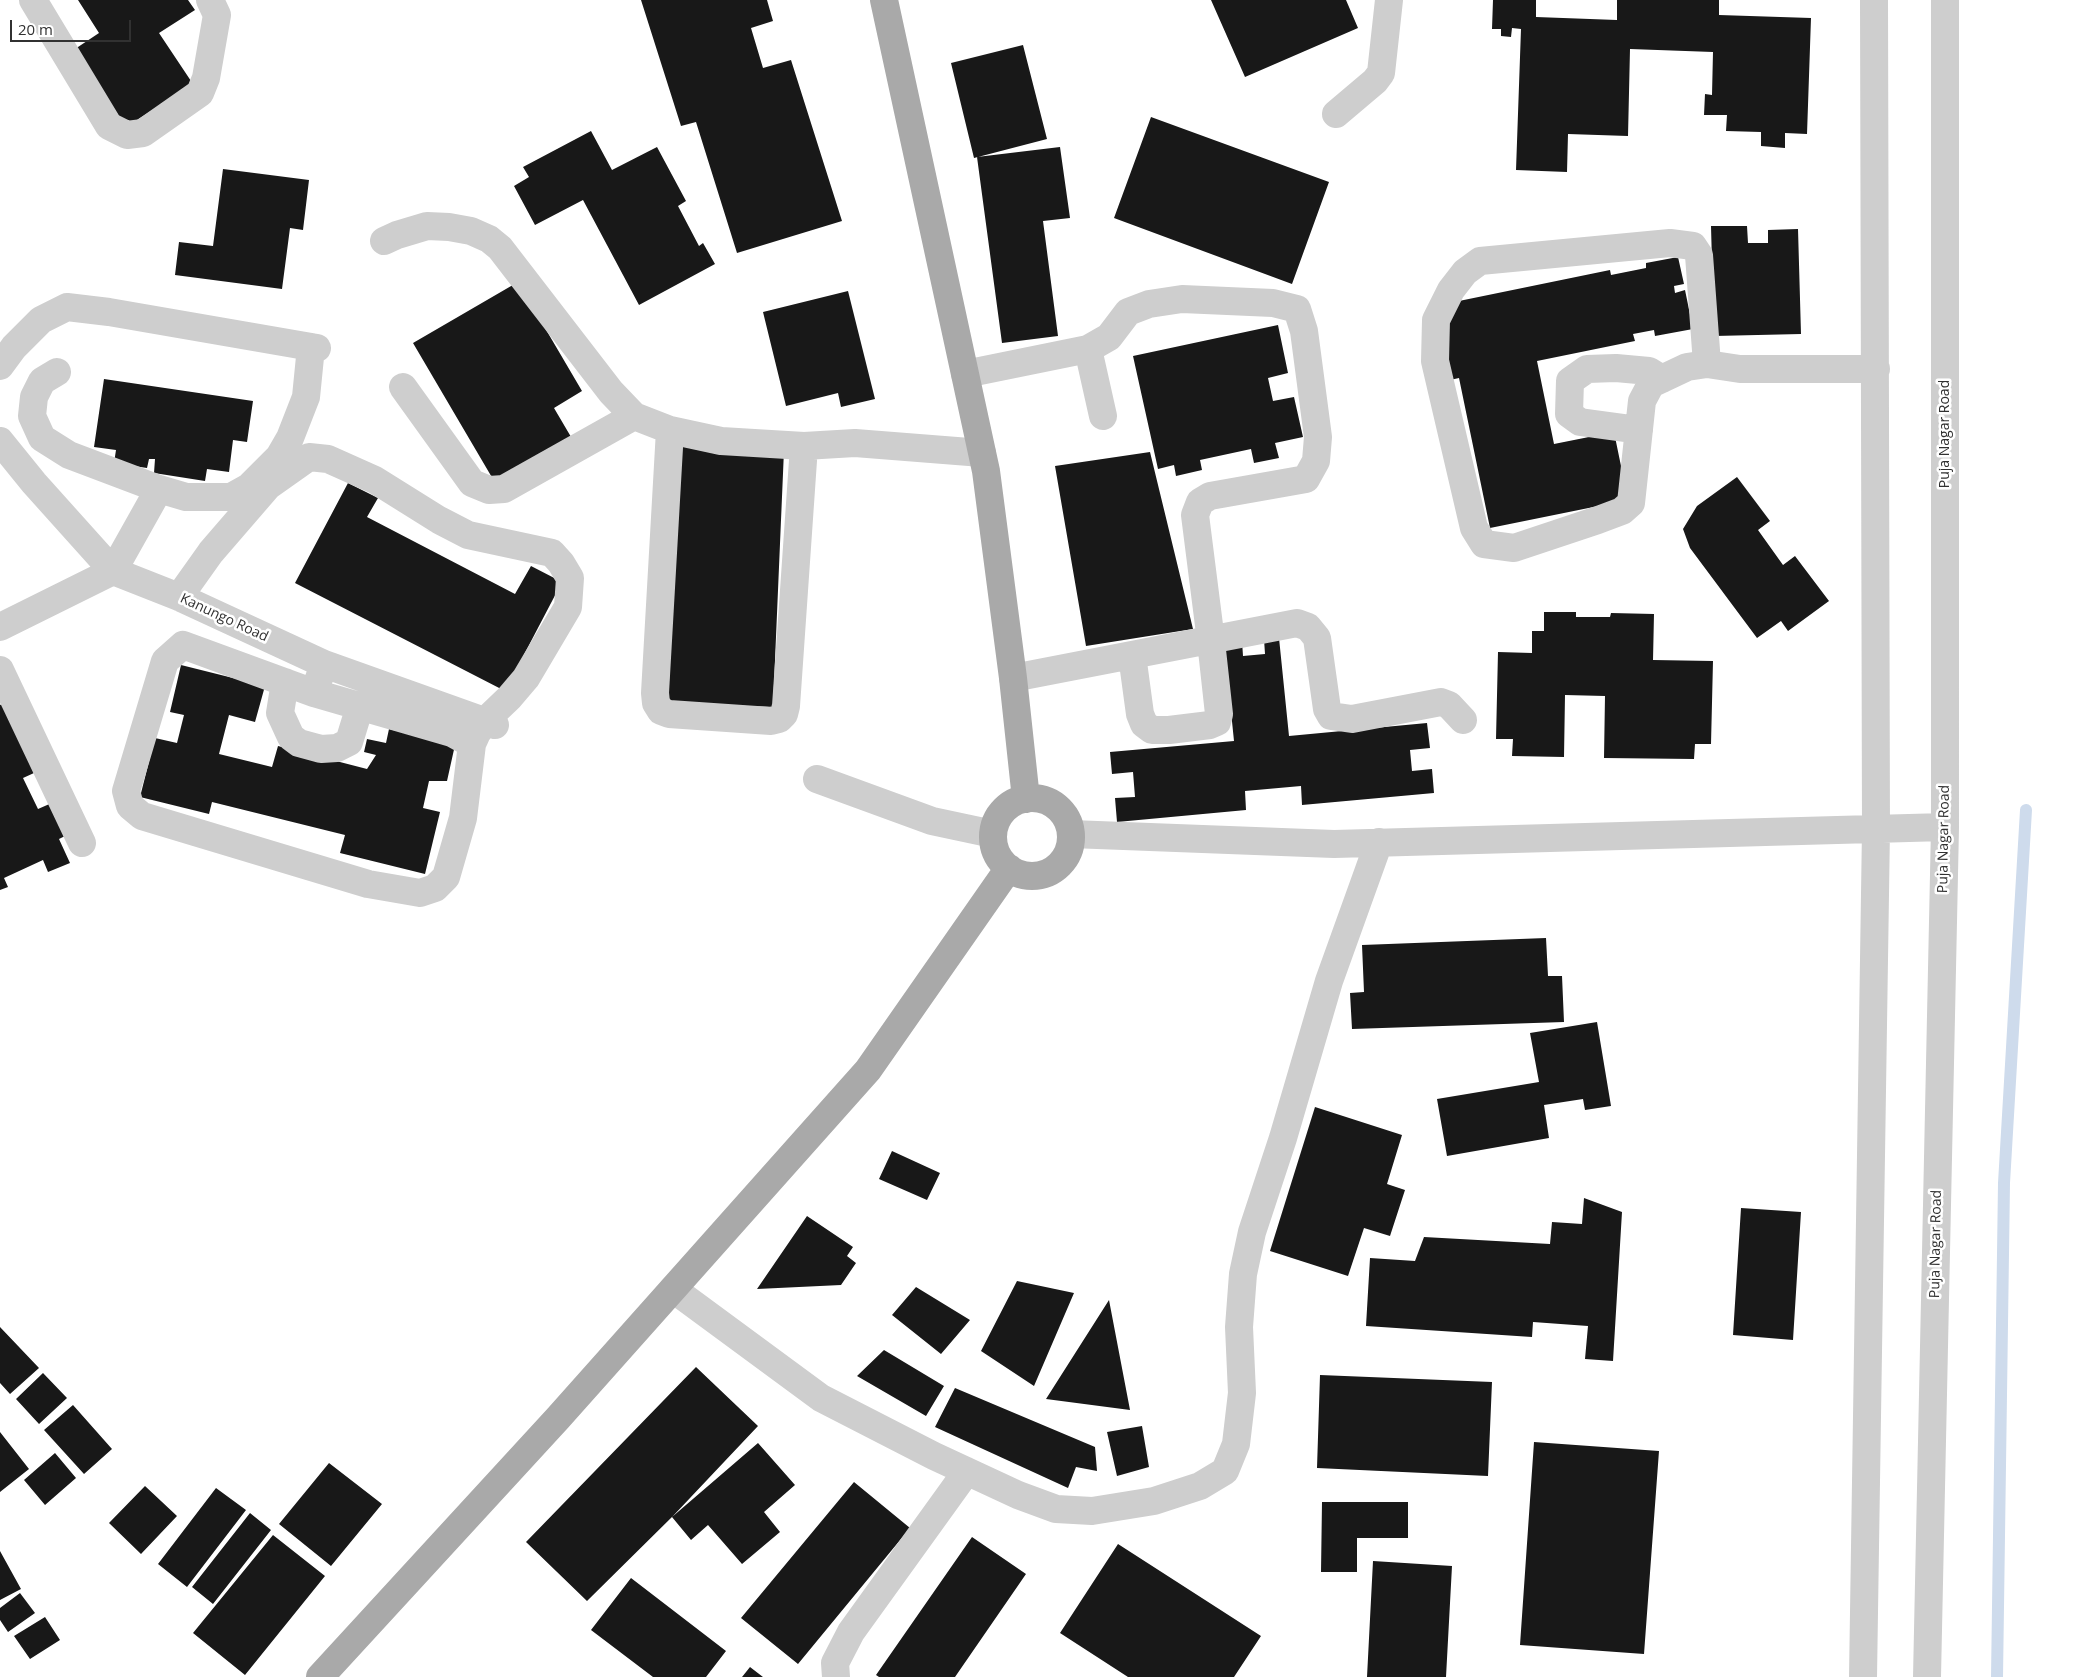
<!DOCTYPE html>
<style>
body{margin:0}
#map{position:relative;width:2074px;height:1677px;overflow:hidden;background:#fff;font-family:"Open Sans",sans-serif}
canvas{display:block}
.scale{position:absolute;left:10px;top:20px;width:121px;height:22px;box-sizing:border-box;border:2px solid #313131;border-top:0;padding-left:6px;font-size:15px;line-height:18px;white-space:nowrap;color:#313131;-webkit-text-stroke:4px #fff;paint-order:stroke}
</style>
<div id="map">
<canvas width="2074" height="1677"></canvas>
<div class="scale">20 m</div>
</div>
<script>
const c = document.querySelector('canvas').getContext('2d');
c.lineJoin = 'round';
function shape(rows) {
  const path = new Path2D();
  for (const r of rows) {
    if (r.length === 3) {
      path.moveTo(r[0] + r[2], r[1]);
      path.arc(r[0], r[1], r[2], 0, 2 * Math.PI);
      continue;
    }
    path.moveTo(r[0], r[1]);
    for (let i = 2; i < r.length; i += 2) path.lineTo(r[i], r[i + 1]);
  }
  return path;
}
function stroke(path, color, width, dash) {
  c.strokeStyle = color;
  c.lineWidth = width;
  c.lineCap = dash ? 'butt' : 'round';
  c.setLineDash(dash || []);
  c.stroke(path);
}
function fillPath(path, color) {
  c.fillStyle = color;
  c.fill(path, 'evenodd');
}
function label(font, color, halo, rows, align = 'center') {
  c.font = font + ' "Open Sans",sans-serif';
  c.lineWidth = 5;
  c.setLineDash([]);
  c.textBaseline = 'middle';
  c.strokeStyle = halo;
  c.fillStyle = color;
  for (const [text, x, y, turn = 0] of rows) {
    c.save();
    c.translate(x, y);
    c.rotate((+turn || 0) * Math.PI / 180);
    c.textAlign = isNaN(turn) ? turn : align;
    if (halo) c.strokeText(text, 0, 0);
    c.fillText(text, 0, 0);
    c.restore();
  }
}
stroke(shape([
 [1997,1677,2004,1183,2026,810]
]), '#cedbec', 12);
fillPath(shape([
 [78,0,188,0,195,10,159,33,193,84,126,127,75,49,99,33],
 [641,0,767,0,773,21,751,28,763,68,791,60,842,221,737,253,696,122,681,126],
 [1211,0,1346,0,1358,28,1245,77],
 [1493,0,1536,0,1536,17,1617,20,1617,0,1719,0,1719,15,1811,18,1807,134,1785,133,1785,148,1761,146,1761,132,1726,131,1727,115,1704,115,1705,94,1712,95,1713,52,1630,49,1628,136,1568,134,1567,172,1516,170,1521,29,1512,28,1511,37,1501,36,1501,29,1492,29],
 [1023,45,1047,139,974,158,951,63],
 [1151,117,1329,182,1292,284,1114,218],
 [591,131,612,170,657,147,686,201,678,206,699,246,703,243,715,264,639,305,583,200,535,225,514,186,529,177,523,167],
 [1060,147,1070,218,1043,221,1058,336,1002,343,977,157],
 [223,169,309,180,303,230,290,228,282,289,175,275,179,242,213,246],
 [1711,226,1747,226,1748,243,1768,243,1768,230,1798,229,1801,334,1714,336],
 [1678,257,1684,284,1674,286,1675,293,1685,290,1693,329,1655,336,1654,330,1633,334,1635,341,1537,361,1554,444,1614,432,1628,500,1490,528,1459,378,1450,380,1439,328,1459,301,1610,270,1611,275,1646,268,1646,263],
 [518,282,582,391,554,408,574,442,497,486,413,343],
 [848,291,875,399,841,407,838,393,786,406,763,312],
 [1278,325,1288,373,1268,378,1273,401,1294,397,1303,437,1275,443,1279,458,1254,463,1251,449,1200,460,1202,470,1176,476,1174,465,1158,469,1133,356],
 [104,379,253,401,247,442,233,440,229,472,207,469,205,481,154,473,155,459,149,459,147,468,114,463,116,450,94,447],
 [680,446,784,450,773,707,668,703],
 [1150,452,1193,629,1086,646,1055,466],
 [1737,477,1770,521,1758,530,1783,565,1795,556,1829,601,1788,631,1781,621,1757,638,1690,548,1683,529,1697,506],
 [348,483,378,498,367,517,515,594,531,566,562,582,505,691,295,583],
 [1544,612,1576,612,1576,617,1610,617,1611,613,1654,614,1653,660,1713,661,1711,744,1695,744,1694,759,1604,758,1605,696,1565,695,1564,757,1512,756,1513,739,1496,739,1498,652,1532,653,1532,631,1544,631],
 [1279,638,1289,736,1427,723,1430,748,1410,750,1412,771,1432,769,1434,793,1302,805,1301,786,1245,791,1246,810,1117,822,1115,798,1135,797,1133,772,1112,774,1110,752,1234,741,1224,643,1242,641,1243,656,1265,654,1264,639],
 [181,665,265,686,255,722,229,715,219,754,272,767,278,746,367,769,376,755,364,752,367,739,386,743,389,729,455,745,447,781,429,781,423,808,440,812,425,874,340,853,345,835,212,802,209,814,140,797,155,738,177,743,184,715,170,712],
 [2,704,34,773,23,778,38,809,54,802,69,834,59,839,70,863,48,872,43,860,4,878,8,887,0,890,0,705],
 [1546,938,1548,976,1562,976,1564,1022,1352,1029,1350,993,1364,992,1362,945],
 [1597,1022,1611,1106,1585,1110,1583,1099,1544,1105,1549,1138,1447,1156,1437,1099,1539,1082,1530,1033],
 [1315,1107,1402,1135,1387,1184,1405,1190,1390,1236,1364,1228,1348,1276,1270,1251],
 [892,1151,940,1173,927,1200,879,1179],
 [1584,1198,1622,1212,1613,1361,1585,1359,1588,1326,1533,1322,1532,1337,1366,1326,1370,1258,1415,1261,1424,1237,1550,1244,1552,1222,1582,1224],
 [1741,1208,1801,1212,1793,1340,1733,1335],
 [807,1216,853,1247,847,1256,856,1263,841,1285,757,1289],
 [1017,1281,1074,1293,1034,1386,981,1351],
 [916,1287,970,1320,941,1354,892,1315],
 [1109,1300,1130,1410,1046,1399],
 [0,1327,39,1368,10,1394,0,1383],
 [884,1350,944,1386,926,1416,857,1376],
 [696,1367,758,1426,673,1516,587,1601,526,1542],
 [43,1373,67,1398,39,1424,16,1399],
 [1320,1375,1492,1382,1488,1476,1317,1468],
 [955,1388,1095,1447,1097,1471,1076,1467,1068,1488,935,1427],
 [73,1405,112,1449,84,1474,44,1430],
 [1142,1426,1149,1467,1117,1476,1107,1432],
 [0,1432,29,1469,0,1492],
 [1534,1442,1659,1451,1644,1654,1520,1645],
 [758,1443,795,1485,764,1512,780,1532,742,1564,708,1525,691,1540,672,1517],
 [55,1453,76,1478,45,1505,24,1480],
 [329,1463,382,1504,331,1566,279,1524],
 [854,1482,910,1528,798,1664,741,1618],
 [145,1486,177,1516,141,1554,109,1523],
 [216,1488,246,1510,187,1587,158,1564],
 [1322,1502,1408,1502,1408,1538,1357,1538,1357,1572,1321,1572],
 [250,1513,271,1530,213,1604,192,1587],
 [273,1535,325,1576,245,1675,193,1633],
 [972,1537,1026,1574,955,1677,879,1677,876,1675],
 [1118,1544,1261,1636,1234,1677,1128,1677,1060,1633],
 [0,1551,21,1589,0,1600],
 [1373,1561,1452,1566,1446,1677,1367,1677],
 [631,1578,726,1651,706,1677,653,1677,591,1630],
 [20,1593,35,1613,8,1632,0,1620,0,1608],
 [45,1617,60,1640,30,1659,14,1636],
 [750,1667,763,1677,742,1677]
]), '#181818');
stroke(shape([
 [33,0,109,126,127,135,143,133,200,93,206,78,217,15,210,0],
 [1336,114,1375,81,1381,73,1389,0],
 [384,241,397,235,427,226,449,227,471,231,489,239,500,248,611,392,634,416,670,430,721,441,804,446,855,443,982,453],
 [1088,349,1103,416],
 [1707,364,1687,367,1651,384,1642,401,1631,503,1622,511,1598,520,1514,548,1484,544,1474,528,1435,361,1436,320,1451,290,1465,272,1480,261,1670,243,1693,246,1699,255,1707,364,1740,369,1876,369],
 [0,366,14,347,41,320,67,307,109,312,317,348],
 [57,372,42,381,34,397,32,416,42,438,69,455,159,489],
 [965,374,1088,349,1109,337,1128,312,1149,304,1182,299,1273,303,1297,309,1304,331,1318,437,1316,461,1306,479,1210,496,1200,502,1195,515,1211,641,1219,714,1217,722,1210,725,1169,730,1152,730,1144,724,1140,714,1132,655],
 [403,387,472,483,489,490,504,489,634,416],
 [670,430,655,693,656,703,661,711,669,714,771,721,779,719,784,714,786,706,804,446],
 [1639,430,1580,422,1569,414,1570,381,1587,369,1616,368,1649,371,1662,379],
 [0,441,34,483,113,571,179,597,324,664,495,725],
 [179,597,211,552,268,486,309,457,328,459,375,480,439,520,468,535,552,553,561,563,570,578,568,607,526,678,509,698,486,720,477,733,472,744],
 [0,627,113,571,159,489,186,497,231,497,249,487,279,457,290,438,306,397,311,347],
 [0,670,82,843],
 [1013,678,1297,623,1308,627,1317,638,1327,709,1331,716,1352,719,1441,702,1449,705,1463,720],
 [285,682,280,713,291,737,299,743,321,749,337,748,349,742,360,706],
 [314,693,183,645,165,661,126,791,130,806,142,816,368,884,420,893,435,888,446,877,463,818,472,744,452,733,314,693,324,664],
 [817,779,932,821,993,834],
 [1071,834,1334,844,1945,827],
 [673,1289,821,1398,934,1456,1018,1495,1056,1509,1092,1511,1154,1501,1200,1486,1225,1471,1236,1444,1242,1393,1239,1327,1243,1274,1252,1232,1283,1138,1329,981,1379,842],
 [836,1677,835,1663,851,1632,967,1471],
 [1863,1677,1876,829,1874,0],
 [1927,1677,1945,827,1945,0]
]), '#cecece', 28);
stroke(shape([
 [884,0,986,471,1013,678,1026,799],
 [1032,837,39],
 [320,1677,558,1418,868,1070,1009,868]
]), '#a9a9a9', 28);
label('14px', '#313131', '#fff', [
 ["Puja Nagar Road",1945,434,-90],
 ["Kanungo Road",224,618,25],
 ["Puja Nagar Road",1944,839,-89],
 ["Puja Nagar Road",1936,1244,-89]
]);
</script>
